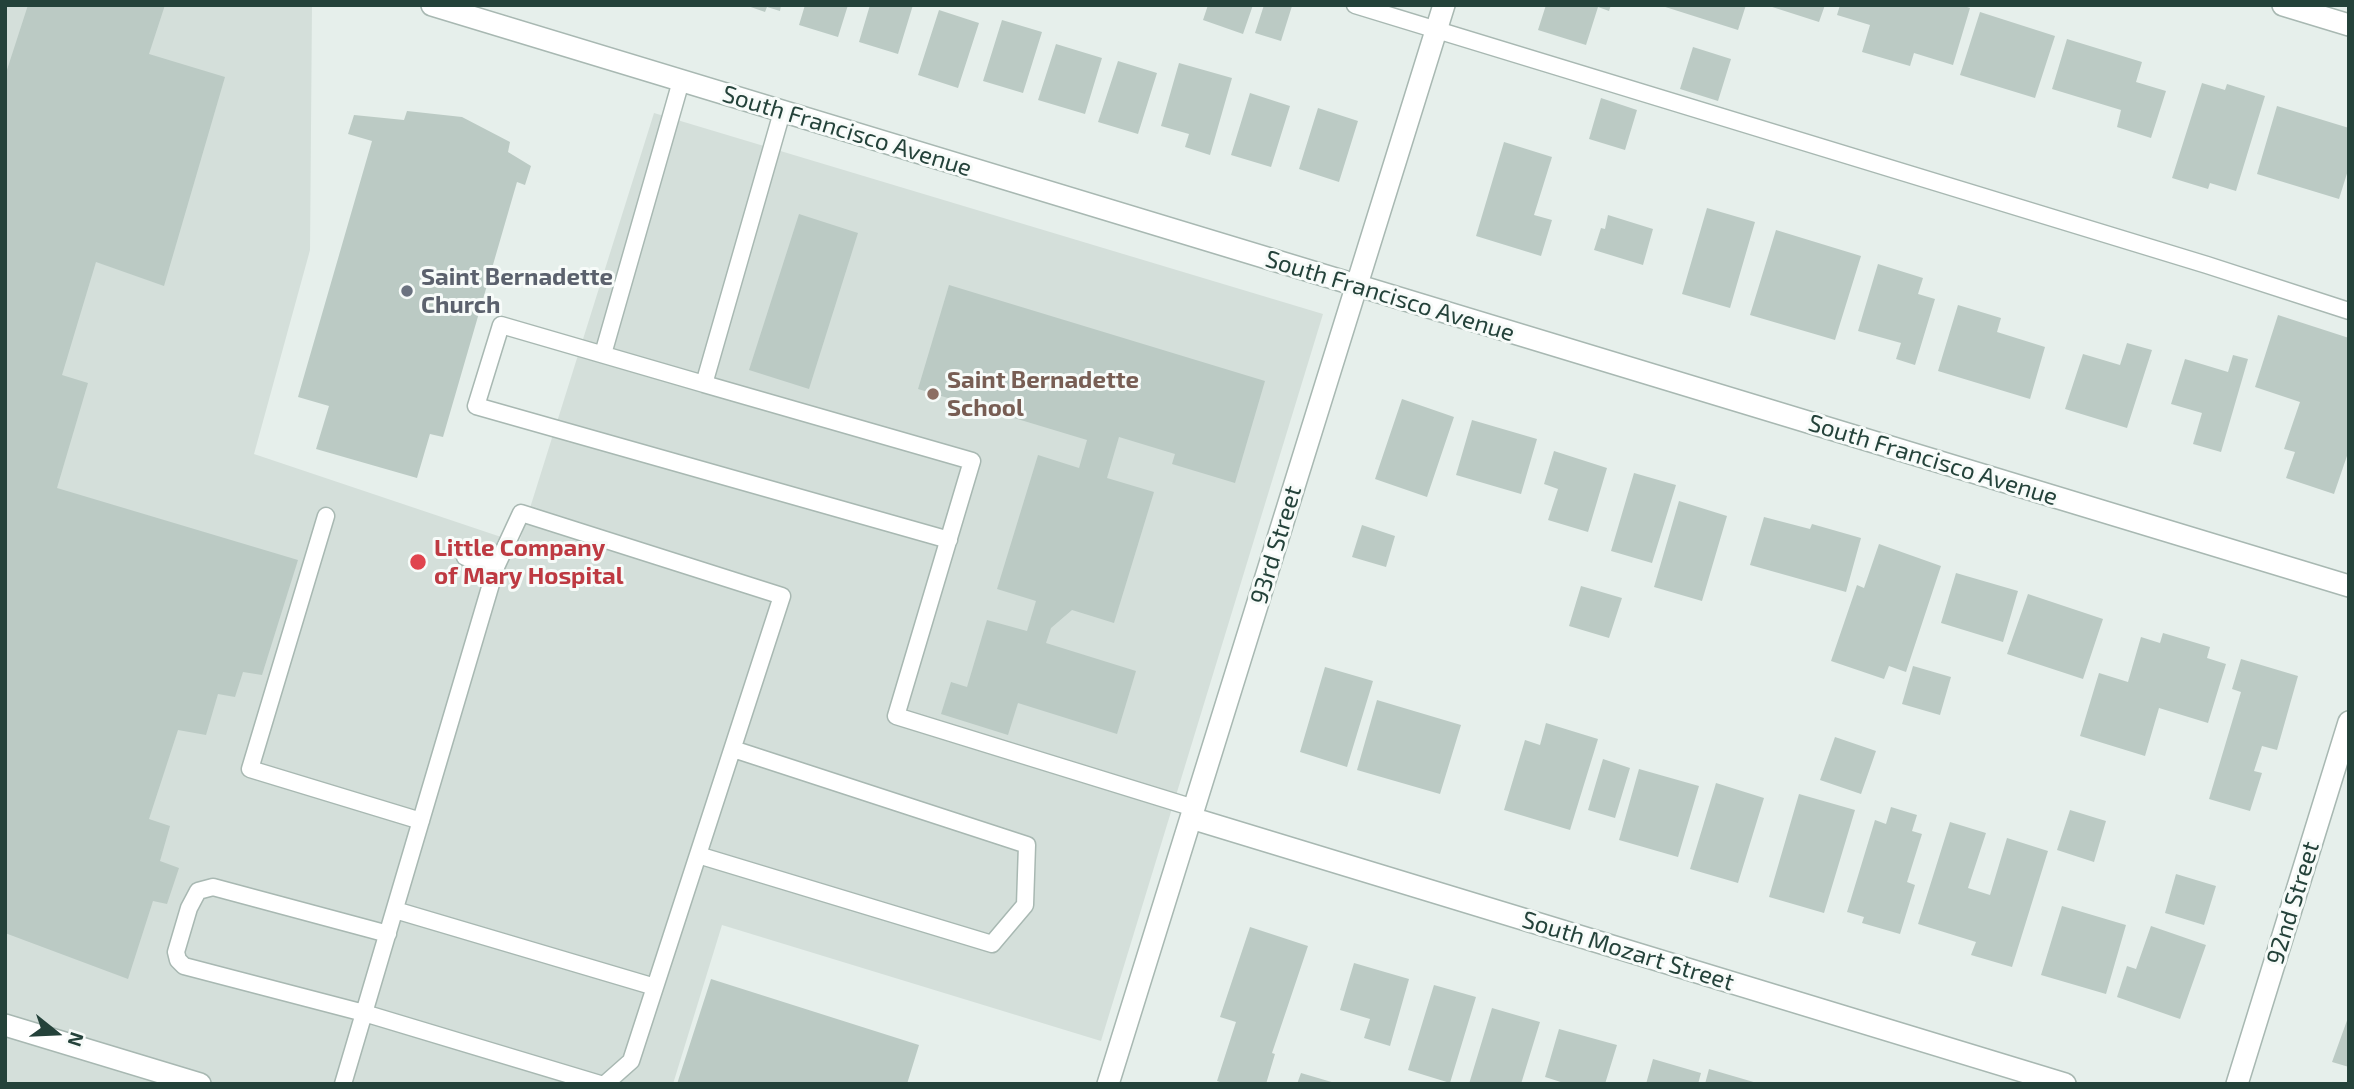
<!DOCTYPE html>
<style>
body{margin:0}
#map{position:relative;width:2354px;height:1089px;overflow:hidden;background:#e6efeb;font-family:"Exo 2",sans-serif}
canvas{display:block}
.frame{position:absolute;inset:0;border:7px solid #24423a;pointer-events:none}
.north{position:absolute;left:21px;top:998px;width:70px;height:70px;-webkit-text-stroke:5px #f7fbf9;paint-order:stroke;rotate:108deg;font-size:19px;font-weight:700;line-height:28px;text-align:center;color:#24423a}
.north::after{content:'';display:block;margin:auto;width:24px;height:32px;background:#24423a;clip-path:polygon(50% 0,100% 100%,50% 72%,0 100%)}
</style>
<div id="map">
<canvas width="2354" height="1089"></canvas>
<div class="frame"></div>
<div class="north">N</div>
</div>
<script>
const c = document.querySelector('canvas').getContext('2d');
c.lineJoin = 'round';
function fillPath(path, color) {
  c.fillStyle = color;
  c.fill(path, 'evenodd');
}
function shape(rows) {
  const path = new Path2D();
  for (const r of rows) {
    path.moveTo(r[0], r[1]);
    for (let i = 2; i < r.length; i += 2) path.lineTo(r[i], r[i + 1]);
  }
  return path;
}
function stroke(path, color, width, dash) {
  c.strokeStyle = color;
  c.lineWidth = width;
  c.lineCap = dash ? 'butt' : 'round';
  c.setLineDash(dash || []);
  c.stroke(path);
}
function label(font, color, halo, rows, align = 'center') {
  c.font = font + ' "Exo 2",sans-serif';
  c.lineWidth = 6;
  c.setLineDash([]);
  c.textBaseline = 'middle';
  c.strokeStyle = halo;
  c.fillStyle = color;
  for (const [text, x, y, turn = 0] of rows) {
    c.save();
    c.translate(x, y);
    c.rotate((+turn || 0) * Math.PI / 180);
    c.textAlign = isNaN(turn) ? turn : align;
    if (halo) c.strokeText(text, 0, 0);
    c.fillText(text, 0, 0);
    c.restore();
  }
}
fillPath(shape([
 [5,5,312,5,310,250,254,454,519,543,654,113,1323,314,1101,1041,722,925,673,1084,5,1084]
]), '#d4dfda');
fillPath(shape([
 [28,5,165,5,149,54,225,77,164,286,96,262,62,375,88,383,57,488,298,560,262,675,243,672,235,697,218,694,206,735,178,730,149,819,170,826,160,861,179,868,167,904,153,901,128,979,5,933,5,76],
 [745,5,781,5,780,11,767,7,765,12],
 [805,5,848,5,838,37,799,25],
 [870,5,913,5,898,54,859,42],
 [1208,5,1253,5,1243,34,1203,20],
 [1264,5,1292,6,1281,41,1255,33],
 [1546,5,1611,5,1609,11,1598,7,1586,45,1538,30],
 [1659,5,1746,5,1738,30],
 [1766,5,1825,5,1819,22],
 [1840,5,1961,5,1970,8,1953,65,1914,53,1910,66,1862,52,1870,25,1837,15],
 [939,10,979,23,958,88,918,75],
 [1980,12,2055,36,2035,98,1960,75],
 [1002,20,1042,32,1023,93,983,81],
 [2067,39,2142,62,2136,82,2166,91,2151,138,2117,127,2121,110,2052,89],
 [1056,44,1102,58,1085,114,1038,100],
 [1693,47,1731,59,1718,101,1680,89],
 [1118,61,1157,73,1138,134,1098,122],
 [1179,63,1232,78,1210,155,1185,147,1189,134,1161,126],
 [2202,83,2225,90,2227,84,2265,96,2236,191,2210,183,2208,189,2172,178],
 [1250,93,1290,106,1271,167,1231,155],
 [1601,98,1637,110,1625,150,1589,139],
 [2277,106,2349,128,2349,167,2339,199,2257,174],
 [1318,108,1358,121,1339,182,1299,169],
 [407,111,462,117,510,142,508,152,531,166,525,185,517,182,443,437,430,434,417,478,316,449,329,406,298,397,372,141,348,134,354,115,404,120],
 [1504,142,1552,157,1534,215,1552,220,1541,256,1476,236],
 [1707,208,1755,222,1730,308,1682,294],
 [799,214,858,233,809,389,749,370],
 [1608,215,1653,229,1643,265,1594,250,1601,228,1605,229],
 [1776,230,1861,256,1835,340,1750,315],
 [1878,264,1923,278,1918,294,1935,299,1915,365,1896,359,1901,343,1858,331],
 [949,285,1265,381,1235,483,1172,464,1175,454,1119,437,1107,478,1154,492,1114,623,1072,610,1051,628,1046,643,1136,671,1117,734,1018,703,1008,735,941,714,951,682,967,687,987,620,1027,631,1036,601,997,589,1038,455,1079,468,1087,440,918,389],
 [1958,305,2001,318,1997,332,2045,347,2030,399,1938,371],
 [2278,315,2349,338,2349,450,2334,494,2286,478,2295,452,2284,449,2300,402,2255,387],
 [2127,343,2152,350,2127,428,2065,409,2083,354,2120,365],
 [2233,355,2248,359,2221,452,2193,444,2202,413,2171,404,2185,359,2228,372],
 [1402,399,1454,417,1427,497,1375,479],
 [1472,420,1537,439,1521,494,1456,475],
 [1554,451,1607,468,1588,532,1548,520,1558,489,1544,484],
 [1634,473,1676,485,1652,563,1611,551],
 [1679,501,1727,516,1702,601,1654,587],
 [1764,517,1810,529,1812,524,1861,538,1846,592,1750,565],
 [1362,525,1395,536,1386,567,1352,557],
 [1879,544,1941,566,1906,672,1889,666,1884,679,1831,661,1857,585,1864,588],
 [1956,573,2018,591,2003,642,1941,623],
 [1581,586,1622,598,1609,638,1569,626],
 [2028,594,2103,619,2083,679,2007,654],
 [2163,633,2210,647,2207,658,2226,664,2208,723,2159,708,2145,756,2080,736,2099,673,2128,682,2141,637,2160,643],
 [2241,659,2298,676,2277,750,2262,746,2254,771,2262,773,2250,811,2209,799,2241,692,2232,689],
 [1913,666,1951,677,1940,715,1902,704],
 [1325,667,1373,681,1347,767,1300,752],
 [1377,700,1461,725,1440,794,1357,770],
 [1546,723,1598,739,1570,830,1504,810,1525,740,1540,745],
 [1835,737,1876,751,1861,794,1820,780],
 [1603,759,1630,768,1615,818,1588,810],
 [1639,769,1699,786,1678,857,1619,840],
 [1716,783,1764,798,1738,883,1690,869],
 [1799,794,1855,810,1824,913,1769,897],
 [1891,807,1917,815,1912,831,1922,834,1907,882,1915,885,1900,934,1862,923,1864,917,1847,912,1875,820,1886,824],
 [2070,810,2106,821,2094,862,2057,850],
 [1950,822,1986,833,1968,888,1990,895,2007,838,2048,851,2012,967,1971,955,1976,942,1918,924],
 [2176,874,2216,886,2204,925,2165,913],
 [2062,906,2126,925,2106,994,2041,975],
 [2151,926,2206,945,2180,1019,2117,997,2127,966,2136,969],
 [1250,927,1308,946,1272,1053,1275,1054,1266,1084,1226,1084,1217,1081,1236,1022,1220,1017],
 [1354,963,1409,979,1390,1046,1364,1038,1370,1019,1340,1010],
 [711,979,919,1045,907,1084,677,1084],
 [1434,985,1476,997,1450,1083,1408,1070],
 [1492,1008,1540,1022,1521,1084,1469,1084],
 [2349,1015,2349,1067,2332,1062],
 [1559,1029,1617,1045,1605,1084,1567,1084,1545,1077],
 [1653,1059,1701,1073,1698,1084,1646,1084],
 [1709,1069,1757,1083,1757,1084,1705,1084],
 [1301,1073,1335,1083,1335,1084,1297,1084]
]), '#bbcac4');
const service = shape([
 [1355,5,2207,265,2349,311],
 [782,112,704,384,972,461,896,716,1194,808],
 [603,354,681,81],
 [704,384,501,325,476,406,949,540],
 [326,516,250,769,421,821],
 [496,567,521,513,782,596,631,1061,605,1084],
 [698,855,992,944,1025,905,1027,845,733,749],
 [395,910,655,987],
 [388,934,213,887,198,891,189,908,176,952,178,960,184,966,364,1013,600,1084],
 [343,1084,496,567,465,557]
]);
const minor = shape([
 [432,5,2349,586],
 [2283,5,2349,25],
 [1191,818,2065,1084],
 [5,1025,200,1084],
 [1108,1084,1444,5],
 [2237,1084,2349,722]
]);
stroke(service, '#a8b8b2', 19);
stroke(minor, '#a8b8b2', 24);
stroke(service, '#fff', 16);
stroke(minor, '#fff', 21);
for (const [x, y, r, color] of [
 [407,291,7,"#6b7280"],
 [933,394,7,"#8d6e63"],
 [418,562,9,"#e0444e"]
]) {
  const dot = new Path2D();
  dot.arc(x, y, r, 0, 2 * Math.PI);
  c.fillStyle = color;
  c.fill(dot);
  stroke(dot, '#f7fbf9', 2.5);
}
label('24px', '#24423a', '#f7fbf9', [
 ["South Francisco Avenue",847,131,17],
 ["South Francisco Avenue",1390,296,17],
 ["South Francisco Avenue",1933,460,17],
 ["93rd Street",1276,545,-73],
 ["92nd Street",2293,903,-73],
 ["South Mozart Street",1628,951,17]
]);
label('bold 24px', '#5b616d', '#f7fbf9', [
 ["Saint Bernadette",421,277],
 ["Church",421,305]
], 'left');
label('bold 24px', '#785e54', '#f7fbf9', [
 ["Saint Bernadette",947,380],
 ["School",947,408]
], 'left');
label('bold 24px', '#be3a42', '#f7fbf9', [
 ["Little Company",434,548],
 ["of Mary Hospital",434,576]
], 'left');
</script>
